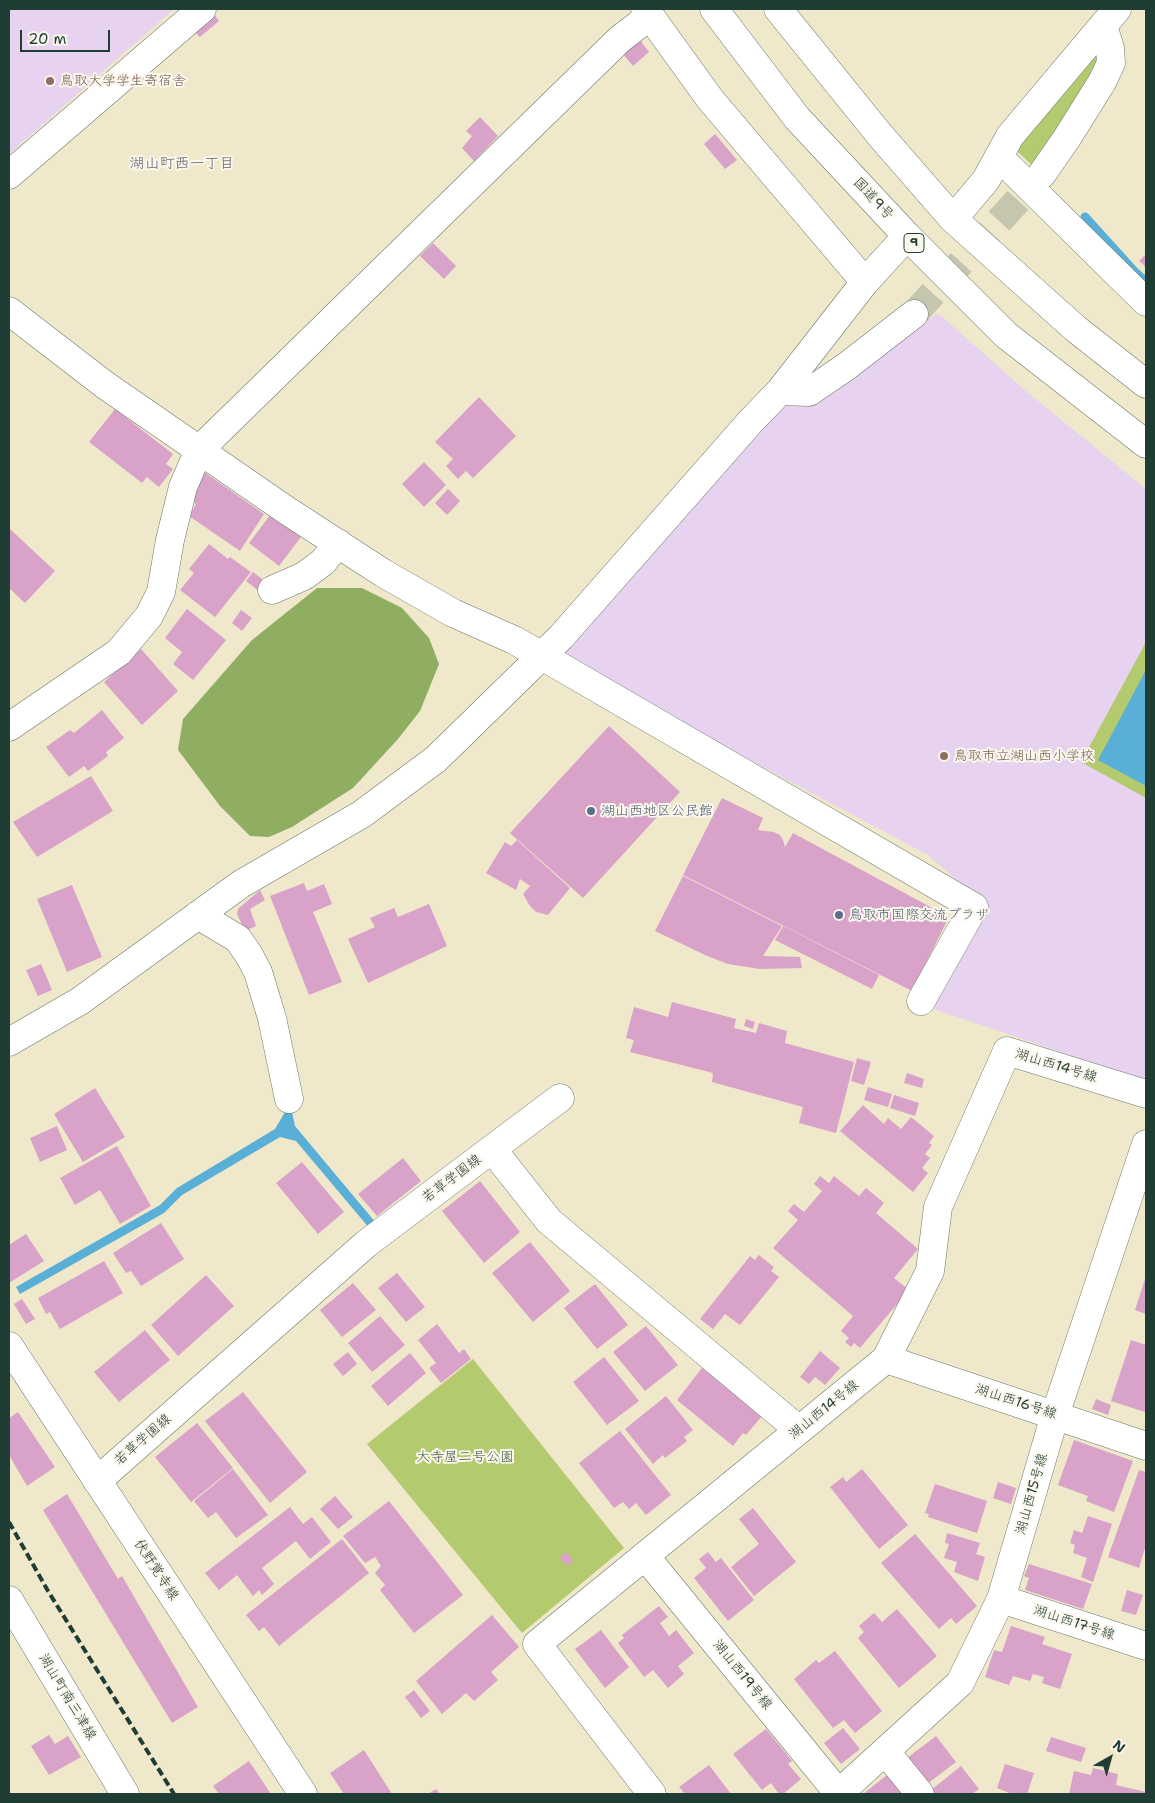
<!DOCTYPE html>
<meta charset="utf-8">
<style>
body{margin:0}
#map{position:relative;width:1155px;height:1803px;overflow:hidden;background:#efe8cb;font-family:"Shantell Sans",sans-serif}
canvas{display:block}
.frame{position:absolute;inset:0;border:10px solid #1f3d34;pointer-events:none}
.north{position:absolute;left:1085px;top:1733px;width:50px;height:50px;-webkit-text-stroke:4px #fbf7ec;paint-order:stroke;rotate:38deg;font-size:14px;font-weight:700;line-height:20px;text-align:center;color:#1f3d34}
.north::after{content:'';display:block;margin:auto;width:18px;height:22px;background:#1f3d34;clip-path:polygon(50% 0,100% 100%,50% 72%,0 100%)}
.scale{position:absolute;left:20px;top:30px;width:90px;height:22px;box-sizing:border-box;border:2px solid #1f3d34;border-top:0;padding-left:6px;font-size:15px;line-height:18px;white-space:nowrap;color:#1f3d34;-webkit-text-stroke:4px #fbf7ec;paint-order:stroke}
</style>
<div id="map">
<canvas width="1155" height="1803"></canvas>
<div class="frame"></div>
<div class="north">N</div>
<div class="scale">20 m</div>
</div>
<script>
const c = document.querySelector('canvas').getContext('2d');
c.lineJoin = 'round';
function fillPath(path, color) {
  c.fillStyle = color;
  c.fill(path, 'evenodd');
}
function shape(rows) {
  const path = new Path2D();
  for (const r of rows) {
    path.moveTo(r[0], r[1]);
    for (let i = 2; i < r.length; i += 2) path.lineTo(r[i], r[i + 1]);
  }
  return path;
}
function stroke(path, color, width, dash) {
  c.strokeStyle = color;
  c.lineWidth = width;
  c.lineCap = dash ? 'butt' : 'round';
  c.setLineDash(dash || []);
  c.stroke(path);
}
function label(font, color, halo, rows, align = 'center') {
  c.font = font + ' "Shantell Sans","Klee One",sans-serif';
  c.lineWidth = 4;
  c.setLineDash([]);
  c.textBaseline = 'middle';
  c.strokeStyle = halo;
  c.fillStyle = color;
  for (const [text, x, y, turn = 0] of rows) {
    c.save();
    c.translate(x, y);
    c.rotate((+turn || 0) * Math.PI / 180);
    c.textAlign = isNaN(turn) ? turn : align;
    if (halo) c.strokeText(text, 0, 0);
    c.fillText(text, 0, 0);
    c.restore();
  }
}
fillPath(shape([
 [9,9,174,9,9,154],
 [923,311,931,319,936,314,939,314,1027,392,1146,489,1146,1081,931,1008,982,902,928,855,557,657,784,405,835,393]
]), '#e7d2ef');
fillPath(shape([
 [1095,46,1103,60,1035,168,1017,151,1016,140],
 [1146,642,1146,798,1081,762],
 [473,1359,624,1548,522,1633,367,1444]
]), '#b4ca6f');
fillPath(shape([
 [317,588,362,588,402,608,429,638,439,664,420,711,398,739,353,788,292,827,269,837,250,836,220,806,178,750,183,719,252,640]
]), '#8fae62');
fillPath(shape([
 [1146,670,1146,786,1098,760],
 [285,1112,292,1112,295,1126,376,1223,370,1229,296,1141,280,1137,182,1195,164,1213,20,1294,16,1287,160,1205,177,1188,275,1129]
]), '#5aafd6');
stroke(shape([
 [1085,217,1134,271,1146,282]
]), '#5aafd6', 9);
fillPath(shape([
 [213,13,219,21,200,37,193,30],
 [640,40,649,52,633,66,623,54],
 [480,117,498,136,474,161,462,148,472,136,466,131],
 [715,134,737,160,725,169,704,144],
 [433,243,456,266,444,279,420,256],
 [1146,254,1146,267,1139,261],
 [479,397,516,436,473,478,466,471,458,479,446,466,453,459,435,442],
 [115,409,173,454,166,464,173,469,159,487,147,477,142,483,89,442],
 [424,462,446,485,424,507,402,484],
 [204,472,264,514,240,551,189,516,196,504,191,501],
 [448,489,460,501,447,515,435,503],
 [271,514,301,537,279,566,249,543],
 [9,528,55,571,25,603,9,588],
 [209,544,228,559,230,557,251,572,215,617,180,590,194,573,189,569],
 [253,572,266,582,259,591,246,581],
 [187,609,226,640,193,680,173,664,182,652,165,638],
 [241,610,252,618,242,631,232,623],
 [141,649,178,691,142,725,104,682],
 [102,710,124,738,106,752,108,756,88,771,84,766,69,777,46,747,70,730,74,733],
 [609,726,680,792,583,898,510,833],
 [91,776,113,811,37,857,13,822],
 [722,798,763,818,758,830,774,832,780,835,783,840,785,847,793,833,949,917,912,991,683,875],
 [517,840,570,888,548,915,536,912,530,906,523,894,530,886,520,879,516,890,486,873,505,842,511,846],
 [683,876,782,926,763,956,800,957,802,968,760,969,728,964,707,956,655,931],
 [304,883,307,891,324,884,332,904,313,912,342,982,309,995,270,896],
 [72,885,102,957,67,972,37,899],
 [260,890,265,900,250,909,256,926,245,931,237,914,238,909],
 [429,904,447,946,368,983,348,939,375,927,370,918,394,908,398,917],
 [783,926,879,975,872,989,775,940],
 [41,964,52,990,38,996,26,970],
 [672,1002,736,1019,734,1028,756,1033,759,1023,787,1031,785,1043,854,1062,836,1133,799,1123,803,1107,712,1082,713,1073,630,1052,634,1040,626,1038,634,1007,668,1017],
 [746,1019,755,1022,753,1029,744,1026],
 [857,1058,871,1062,864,1085,851,1081],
 [907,1073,924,1079,922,1088,904,1083],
 [868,1087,892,1094,888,1107,864,1100],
 [95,1088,125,1137,83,1162,54,1114],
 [894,1095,919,1103,915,1116,890,1108],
 [863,1105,884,1124,888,1118,901,1129,911,1117,934,1136,929,1143,932,1145,925,1154,930,1158,922,1168,928,1173,913,1192,840,1131],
 [57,1126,67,1150,40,1162,30,1138],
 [117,1146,151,1206,120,1224,100,1190,75,1205,60,1178],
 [403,1158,421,1181,377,1216,358,1194],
 [302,1162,344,1212,318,1234,276,1183],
 [820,1176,829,1183,834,1176,859,1196,866,1188,884,1203,876,1213,918,1249,894,1278,909,1290,860,1348,854,1343,851,1347,845,1342,849,1338,841,1331,853,1316,773,1248,798,1220,788,1211,794,1204,804,1212,822,1191,814,1184],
 [480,1181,520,1232,484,1263,442,1211],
 [161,1223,184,1259,141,1286,131,1271,126,1273,113,1253],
 [26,1234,44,1261,9,1283,9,1245],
 [530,1242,570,1291,533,1322,492,1273],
 [759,1255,774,1267,771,1271,779,1277,740,1325,725,1314,713,1329,700,1319,750,1256,755,1260],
 [104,1261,123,1293,60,1329,50,1312,46,1314,38,1298],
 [397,1273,425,1307,406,1322,378,1288],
 [206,1275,234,1306,178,1356,151,1325],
 [1146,1276,1146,1314,1135,1310],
 [353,1283,376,1310,342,1337,320,1310],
 [595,1284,628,1325,597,1349,564,1308],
 [22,1299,35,1319,26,1324,14,1304],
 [380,1316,405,1345,372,1372,348,1343],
 [437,1324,459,1353,464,1349,471,1359,441,1383,429,1368,436,1363,418,1340],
 [646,1326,678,1365,645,1391,613,1352],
 [145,1330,170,1360,119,1402,94,1372],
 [1131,1340,1146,1345,1145,1412,1111,1401],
 [820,1351,840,1368,825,1385,815,1377,809,1384,800,1377],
 [348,1352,357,1364,343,1376,333,1364],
 [410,1353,426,1373,388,1406,371,1386],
 [604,1357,639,1401,607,1425,573,1382],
 [702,1368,762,1416,746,1435,743,1433,733,1446,677,1400],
 [243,1392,307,1472,270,1503,205,1421],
 [666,1396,693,1430,684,1437,687,1441,665,1458,663,1455,653,1464,625,1429],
 [1096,1399,1111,1405,1108,1415,1092,1409],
 [18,1412,55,1467,27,1486,9,1455,9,1418],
 [197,1423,233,1468,191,1502,155,1457],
 [620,1431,671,1495,646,1515,636,1503,629,1509,623,1502,614,1508,579,1463],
 [1074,1440,1133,1461,1114,1512,1086,1501,1088,1496,1058,1485],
 [233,1469,268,1515,236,1538,216,1512,208,1518,194,1501],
 [862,1469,908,1525,879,1549,830,1487,843,1477,846,1482],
 [1139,1470,1146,1472,1146,1545,1139,1568,1108,1557],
 [998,1482,1016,1488,1011,1504,993,1498],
 [935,1484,987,1501,977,1533,928,1517,929,1514,925,1513],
 [67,1494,118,1579,122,1576,198,1707,172,1723,43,1510],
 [335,1496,353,1517,338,1529,320,1509],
 [389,1501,463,1595,414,1633,380,1590,385,1585,375,1573,381,1566,375,1557,365,1563,343,1536],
 [290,1507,303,1524,312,1517,331,1542,310,1559,296,1541,262,1568,274,1584,262,1595,259,1590,253,1596,237,1575,219,1590,205,1573],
 [753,1508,796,1562,754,1596,731,1567,759,1544,739,1519],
 [1088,1516,1112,1524,1093,1582,1081,1577,1087,1558,1073,1553,1075,1545,1070,1543,1074,1530,1082,1533],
 [947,1533,980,1543,976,1554,985,1557,978,1581,954,1572,957,1562,944,1558,949,1544,945,1543],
 [915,1534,977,1606,956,1624,951,1618,939,1629,881,1563],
 [342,1539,369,1573,279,1646,264,1627,259,1631,246,1615],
 [567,1552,573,1561,566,1566,560,1557],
 [708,1552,716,1562,721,1558,754,1600,728,1621,694,1578,706,1568,699,1559],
 [1029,1564,1092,1584,1083,1609,1025,1590,1029,1578,1024,1576],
 [1127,1590,1143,1595,1136,1615,1121,1611],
 [659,1606,668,1617,660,1623,669,1636,676,1630,694,1653,678,1666,684,1674,668,1688,653,1670,644,1677,618,1643,624,1638,622,1635],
 [897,1609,937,1656,899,1688,858,1638,864,1632,859,1626,874,1613,882,1622],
 [492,1615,519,1647,491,1672,498,1680,474,1701,466,1693,442,1714,416,1681],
 [1011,1626,1045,1637,1042,1644,1072,1654,1060,1689,1042,1683,1044,1677,1033,1674,1030,1681,1013,1676,1009,1685,985,1677,994,1650,1002,1652],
 [601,1630,629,1667,605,1688,575,1649],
 [835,1651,882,1711,855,1733,844,1720,833,1728,794,1679,816,1660,819,1663],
 [414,1690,430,1711,421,1718,405,1697],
 [843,1728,860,1749,841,1764,824,1743],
 [766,1729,792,1761,788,1764,801,1779,783,1794,779,1794,771,1783,762,1790,733,1754],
 [49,1735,55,1744,68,1736,81,1757,49,1775,31,1746],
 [936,1736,956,1762,927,1784,907,1758],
 [1051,1737,1086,1748,1081,1762,1046,1751],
 [364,1750,392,1794,344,1794,330,1773],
 [249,1761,271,1794,219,1794,213,1786],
 [1005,1764,1034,1773,1027,1794,1012,1794,997,1788],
 [709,1765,731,1794,685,1794,679,1787],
 [961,1766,979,1789,972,1794,934,1794,931,1790],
 [1093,1768,1118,1774,1116,1785,1146,1792,1146,1794,1069,1794,1074,1771,1091,1775],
 [887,1775,902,1794,863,1794],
 [436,1789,440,1794,428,1794]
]), '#d9a3c9');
stroke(shape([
 [914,314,1042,174]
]), '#c5c6ad', 28, [28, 14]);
const minor = shape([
 [645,9,710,99,865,282],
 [999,157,1146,302],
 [1042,174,1067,138,1102,82,1111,63,1110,48,1103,26],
 [9,175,202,9],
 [953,219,986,180,1010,136,1117,9],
 [9,311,105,385,286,510,383,573,453,613,514,640,542,656,974,907,921,1001],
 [780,391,809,392,847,366,914,314],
 [272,590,304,576,323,562,338,543],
 [9,727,119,652,149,616,161,592,170,540,183,487,199,450,620,39,650,16],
 [198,915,238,939,249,955,258,972,272,1018,289,1099],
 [9,1042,80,1001,241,884,362,814,436,759,561,637,751,421,780,391,865,282,907,236],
 [492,1149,560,1098],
 [886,1359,1146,1446],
 [97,1481,366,1244,492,1149,549,1221,799,1430],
 [645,1556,839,1794],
 [1001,1599,1146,1646],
 [9,1600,125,1794],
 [886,1752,920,1794],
 [652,1794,537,1644,886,1359,930,1271,938,1207,1007,1051,1146,1094],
 [838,1794,960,1683,1001,1599,1055,1415,1146,1144]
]);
const major = shape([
 [9,1346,303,1794]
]);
const highway = shape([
 [714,9,797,118,907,236,1006,335,1146,444],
 [778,9,879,134,953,219,1076,329,1146,384]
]);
stroke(minor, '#687969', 29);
stroke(major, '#687969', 29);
stroke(highway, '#687969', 29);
stroke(minor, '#fff', 28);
stroke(major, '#fff', 28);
stroke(highway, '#fff', 28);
stroke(shape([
 [9,1522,48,1591,174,1794]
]), '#1f3d34', 4, [8, 4]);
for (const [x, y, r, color] of [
 [50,81,5,"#8d6e63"],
 [944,756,5,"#8d6e63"],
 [591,811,5,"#5c6f8a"],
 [839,915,5,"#5c6f8a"]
]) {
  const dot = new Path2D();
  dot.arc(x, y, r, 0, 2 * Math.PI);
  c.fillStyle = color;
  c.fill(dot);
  stroke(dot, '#fbf7ec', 2);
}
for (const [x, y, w] of [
 [914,243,20]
]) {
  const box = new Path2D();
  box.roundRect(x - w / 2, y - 9.5, w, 19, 4);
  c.fillStyle = '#fbf7ec';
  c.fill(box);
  stroke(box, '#1f3d34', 1);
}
label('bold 12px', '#1f3d34', null, [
 ["9",914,243]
]);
label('14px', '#785e54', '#fbf7ec', [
 ["鳥取大学学生寄宿舎",60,81],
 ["鳥取市立湖山西小学校",954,756]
], 'left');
label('14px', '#1f3d34', '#fbf7ec', [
 ["国道9号",873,199,47],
 ["湖山西14号線",1056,1066,17],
 ["若草学園線",452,1179,-37],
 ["湖山西16号線",1016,1402,18],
 ["湖山西14号線",824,1410,-39],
 ["若草学園線",143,1440,-41],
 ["湖山西15号線",1032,1494,-74],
 ["伏野覚寺線",156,1570,57],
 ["湖山西17号線",1074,1623,18],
 ["湖山西19号線",742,1675,51],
 ["湖山町南三津線",67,1697,59]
]);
label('14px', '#4e5e75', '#fbf7ec', [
 ["湖山西地区公民館",601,811],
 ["鳥取市国際交流プラザ",849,915]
], 'left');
label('14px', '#446043', '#fbf7ec', [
 ["大寺屋二号公園",465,1457]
]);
label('15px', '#606168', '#fbf7ec', [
 ["湖山町西一丁目",182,164]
]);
</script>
